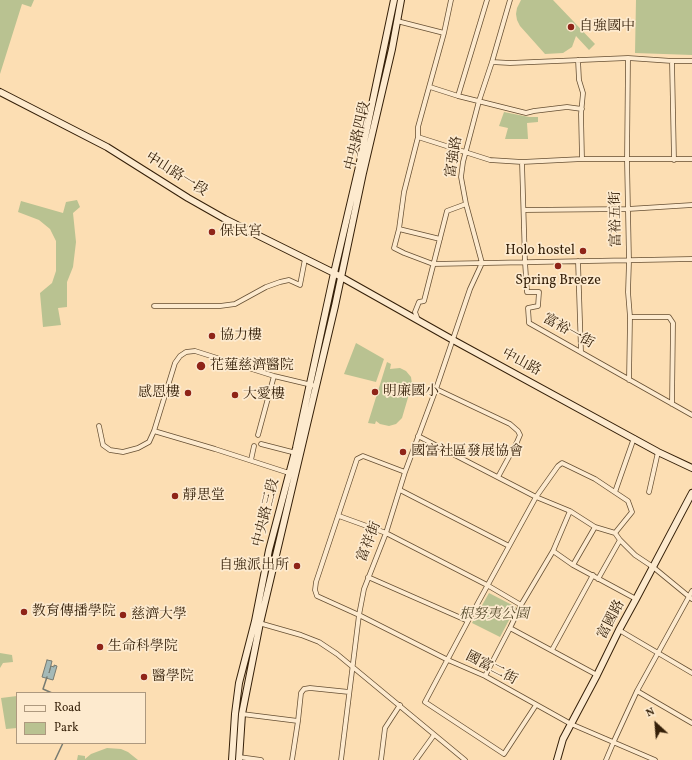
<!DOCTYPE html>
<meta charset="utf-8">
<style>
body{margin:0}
#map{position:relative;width:692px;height:760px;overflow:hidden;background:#fcdeb3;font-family:Vollkorn,serif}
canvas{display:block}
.legend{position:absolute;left:16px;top:692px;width:130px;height:52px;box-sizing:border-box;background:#fdeace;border:1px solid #ad997f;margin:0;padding:5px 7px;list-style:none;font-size:12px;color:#341f08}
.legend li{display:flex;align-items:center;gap:8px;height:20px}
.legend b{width:20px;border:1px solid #ad997f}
.north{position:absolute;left:636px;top:704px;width:40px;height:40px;-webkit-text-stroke:3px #fdeace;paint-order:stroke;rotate:334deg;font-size:11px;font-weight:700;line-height:16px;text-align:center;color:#341f08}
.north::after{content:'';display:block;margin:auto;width:14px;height:18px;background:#341f08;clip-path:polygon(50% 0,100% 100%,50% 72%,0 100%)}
</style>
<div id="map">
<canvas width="692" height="760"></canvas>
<ul class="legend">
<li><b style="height:5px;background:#fdeace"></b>Road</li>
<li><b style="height:11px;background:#b9c291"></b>Park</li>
</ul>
<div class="north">N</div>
</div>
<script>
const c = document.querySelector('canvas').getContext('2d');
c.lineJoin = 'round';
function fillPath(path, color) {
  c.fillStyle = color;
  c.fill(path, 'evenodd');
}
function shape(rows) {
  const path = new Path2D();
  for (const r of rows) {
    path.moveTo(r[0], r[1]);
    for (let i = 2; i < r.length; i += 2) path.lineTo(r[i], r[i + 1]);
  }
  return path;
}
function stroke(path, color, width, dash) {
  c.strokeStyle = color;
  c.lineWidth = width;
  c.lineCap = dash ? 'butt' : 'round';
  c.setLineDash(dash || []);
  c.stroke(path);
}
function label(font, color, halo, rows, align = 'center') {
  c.font = font + ' Vollkorn,"Noto Serif TC",serif';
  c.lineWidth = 3.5;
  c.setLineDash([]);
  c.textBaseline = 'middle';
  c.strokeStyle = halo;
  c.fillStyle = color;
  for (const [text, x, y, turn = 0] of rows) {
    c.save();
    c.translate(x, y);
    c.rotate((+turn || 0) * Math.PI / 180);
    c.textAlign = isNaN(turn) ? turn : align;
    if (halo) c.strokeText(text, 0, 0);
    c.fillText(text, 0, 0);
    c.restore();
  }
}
fillPath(shape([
 [0,0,34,0,31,7,22,4,0,74],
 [521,0,553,0,595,44,589,50,576,36,572,47,563,53,545,54,520,26,517,20,516,14,517,8],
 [636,0,692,0,692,55,635,53],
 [504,112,529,117,538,117,538,122,527,123,528,139,505,139,508,128,499,126],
 [77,200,80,207,73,213,76,242,73,267,67,282,67,307,58,308,61,325,43,327,40,293,52,283,56,271,56,241,50,229,39,220,18,212,21,201,63,213,66,202],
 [356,343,384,359,376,382,344,374],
 [387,362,391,364,390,369,400,368,406,371,411,377,412,384,402,418,396,424,389,426,380,424,376,421,375,424,368,423],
 [489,593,516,607,500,637,472,623],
 [0,653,12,655,13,662,3,663,0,668],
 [17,696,17,728,6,729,1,698],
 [107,748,121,749,128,752,138,760,77,760,78,755,85,756,85,759,91,754]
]), '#b9c291');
const water = shape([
 [47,660,52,661,49,673,51,666,54,667,54,665,57,666,53,680,42,677,47,660]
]);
fillPath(water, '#a4b9b7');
stroke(water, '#777b71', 1);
stroke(shape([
 [47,677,43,689,52,693],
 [55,760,63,743]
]), '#777b71', 1.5);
const street = shape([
 [451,0,444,33,418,127,418,137,404,192,399,229,394,248,404,253,433,264,692,259],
 [397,21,444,33],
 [628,58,627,160,629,261,628,292,630,317,629,380],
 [578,60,579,80,583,93,581,114,582,159],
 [672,61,674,160],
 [492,62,510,63,628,58,672,61,692,61],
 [430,87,458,96,526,113,534,111,567,107,582,109],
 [458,96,487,0],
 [418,137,490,160,522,162,582,159,692,159],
 [522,162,525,262,527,292,539,292,538,306,528,308,529,323,692,415],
 [524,210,628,209,692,205],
 [399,229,440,239],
 [578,261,581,352],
 [154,306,220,306,235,304,266,287,280,282,289,280,300,285,305,259],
 [630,317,669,317,673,323,672,404],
 [418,320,415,312,419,302,424,301,447,211,466,204],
 [436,389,510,424,518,431,520,435,517,442,498,477],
 [99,426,103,445,110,450,123,452,138,448,149,442,154,431,175,363,180,356,186,352,195,351,274,376,316,386],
 [154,431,215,449,289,473],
 [258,435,274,376],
 [418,436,536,497,570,511,595,527,615,533,620,540,635,555,653,567,692,599],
 [261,444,296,453],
 [251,460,254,446],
 [405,472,363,456,357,459,316,582,315,590,317,596,359,615,448,660,485,676,571,724,655,760],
 [400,490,509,546],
 [615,492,634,438],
 [649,492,658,452],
 [339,516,386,533,487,585,521,605],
 [553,551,573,565,636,599],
 [573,565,595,527],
 [368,577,468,621],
 [598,579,620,540],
 [259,623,301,635,319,642,337,654,465,760],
 [510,628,597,675],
 [619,630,692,673],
 [552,650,593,575],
 [485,676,510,628,521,605,553,551,570,511],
 [637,691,692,723],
 [536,705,504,754,425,702,468,621,536,497,558,466,562,463,595,479,628,501,632,512,615,533],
 [242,714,298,721],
 [239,757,261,760],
 [292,760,298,721,301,693,304,689,310,688,349,692],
 [341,760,359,615,364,589,386,533,405,472,436,389,470,289,482,263,466,204,461,177,463,162,479,101,492,62,510,0],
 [381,760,385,728,400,705],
 [416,760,434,735],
 [606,760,614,741,637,691,692,591]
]);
const secondary = shape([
 [0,92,107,147,188,198,225,219,334,273,453,340,658,452,692,468],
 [232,760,235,714,239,683,255,621,269,550,296,448,334,273,358,171,394,0],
 [239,760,242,714,260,623,335,306,363,173,392,49,401,0],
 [557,760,563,739,597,675,619,630,636,599,692,493]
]);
stroke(street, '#664f33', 5.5);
stroke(secondary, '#341f08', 8);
stroke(street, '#fdeace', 4);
stroke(secondary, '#fdeace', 6);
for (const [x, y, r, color] of [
 [571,27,4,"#8f2418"],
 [212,232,4,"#8f2418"],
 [583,251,4,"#8f2418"],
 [558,266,4,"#8f2418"],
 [212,336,4,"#8f2418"],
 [201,366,5,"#8f2418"],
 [375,392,4,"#8f2418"],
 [188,393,4,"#8f2418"],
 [235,395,4,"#8f2418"],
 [403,452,4,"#8f2418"],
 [175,496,4,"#8f2418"],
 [297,566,4,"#8f2418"],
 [24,612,4,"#8f2418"],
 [123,615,4,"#8f2418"],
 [100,647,4,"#8f2418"],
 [144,677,4,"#8f2418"]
]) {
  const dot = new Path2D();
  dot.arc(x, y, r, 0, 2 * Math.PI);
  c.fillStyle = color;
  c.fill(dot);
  stroke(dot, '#fdeace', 1.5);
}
label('14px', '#341f08', '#fdeace', [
 ["自強國中",579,27],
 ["保民宮",220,232],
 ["Holo hostel",575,251,"right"],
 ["Spring Breeze",558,281,"center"],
 ["協力樓",220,336],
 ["花蓮慈濟醫院",210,366],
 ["明廉國小",383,392],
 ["感恩樓",180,393,"right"],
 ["大愛樓",243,395],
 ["國富社區發展協會",411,452],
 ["靜思堂",183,496],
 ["自強派出所",289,566,"right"],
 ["教育傳播學院",32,612],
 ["慈濟大學",131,615],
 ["生命科學院",108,647],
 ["醫學院",152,677]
], 'left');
label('14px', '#341f08', '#fdeace', [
 ["中央路四段",359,136,-77],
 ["富強路",455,157,-81],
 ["中山路一段",176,175,32],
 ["富裕五街",617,219,-91],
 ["富裕一街",568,332,29],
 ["中山路",521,363,28],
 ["中央路三段",267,513,-76],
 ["富祥街",370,542,-69],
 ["富國路",612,620,-62],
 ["國富二街",491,669,27]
]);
label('italic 14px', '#5c5031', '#fdeace', [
 ["根努夷公園",494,615]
]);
</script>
